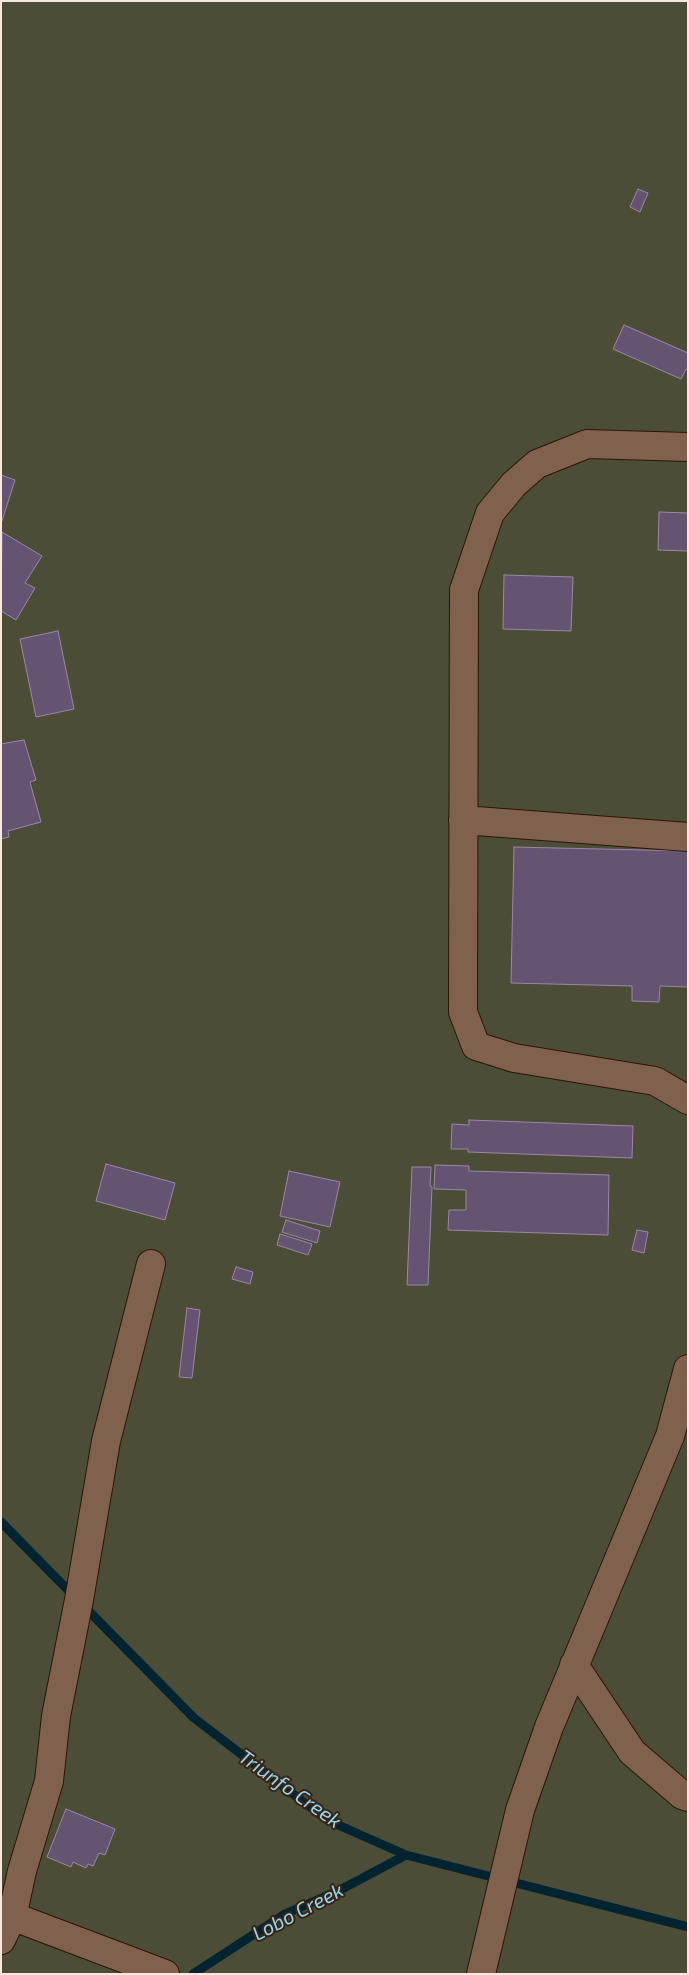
<!DOCTYPE html>
<style>
body{margin:0}
#map{position:relative;width:689px;height:1975px;overflow:hidden;background:#482e1b;font-family:"Exo 2",sans-serif}
canvas{display:block}
.frame{position:absolute;inset:0;border:2px solid #fae8dd;pointer-events:none}
</style>
<div id="map">
<canvas width="689" height="1975"></canvas>
<div class="frame"></div>
</div>
<script>
const c = document.querySelector('canvas').getContext('2d');
c.lineJoin = 'round';
function fillPath(path, color) {
  c.fillStyle = color;
  c.fill(path, 'evenodd');
}
function shape(rows) {
  const path = new Path2D();
  for (const r of rows) {
    path.moveTo(r[0], r[1]);
    for (let i = 2; i < r.length; i += 2) path.lineTo(r[i], r[i + 1]);
  }
  return path;
}
function stroke(path, color, width, dash) {
  c.strokeStyle = color;
  c.lineWidth = width;
  c.lineCap = dash ? 'butt' : 'round';
  c.setLineDash(dash || []);
  c.stroke(path);
}
function label(font, color, halo, rows, align = 'center') {
  c.font = font + ' "Exo 2",sans-serif';
  c.lineWidth = 4;
  c.setLineDash([]);
  c.textBaseline = 'middle';
  c.strokeStyle = halo;
  c.fillStyle = color;
  for (const [text, x, y, turn = 0] of rows) {
    c.save();
    c.translate(x, y);
    c.rotate((+turn || 0) * Math.PI / 180);
    c.textAlign = isNaN(turn) ? turn : align;
    if (halo) c.strokeText(text, 0, 0);
    c.fillText(text, 0, 0);
    c.restore();
  }
}
fillPath(shape([
 [1,1,688,1,688,1974,1,1974]
]), '#4b4d37');
stroke(shape([
 [1,1522,194,1718,327,1820,406,1855,688,1927],
 [193,1974,285,1914,340,1890,406,1855]
]), '#022430', 9);
const building = shape([
 [638,189,648,193,640,212,630,207,638,189],
 [624,325,688,353,688,370,686,369,681,379,613,349,624,325],
 [1,475,15,480,1,524,1,475],
 [659,512,688,513,688,551,658,550,659,512],
 [2,532,42,556,25,583,35,588,16,620,1,611,2,532],
 [504,575,573,577,571,631,503,629,504,575],
 [58,631,74,709,36,717,20,639,58,631],
 [24,740,36,780,30,782,41,822,8,831,9,837,1,839,1,744,24,740],
 [514,847,688,851,688,987,660,986,659,1002,632,1001,632,986,511,983,514,847],
 [469,1120,633,1126,632,1158,468,1152,468,1149,451,1149,452,1124,469,1125,469,1120],
 [106,1164,175,1183,165,1220,96,1201,106,1164],
 [435,1165,469,1166,469,1171,609,1175,608,1235,448,1230,449,1210,466,1210,466,1190,434,1189,435,1165],
 [412,1167,431,1167,430,1186,432,1187,428,1285,407,1285,412,1167],
 [289,1171,340,1182,330,1227,280,1216,289,1171],
 [286,1220,320,1231,317,1243,282,1232,286,1220],
 [637,1230,648,1232,644,1253,632,1250,637,1230],
 [280,1234,312,1244,308,1255,277,1245,280,1234],
 [236,1267,253,1272,250,1284,232,1279,236,1267],
 [187,1308,200,1310,192,1378,179,1377,187,1308],
 [66,1809,115,1829,105,1855,99,1853,93,1866,88,1864,86,1868,73,1862,71,1867,47,1857,66,1809]
]);
fillPath(building, '#645471');
stroke(building, '#9988a7', 1);
const minor = shape([
 [688,447,587,444,537,464,514,484,490,513,464,590,463,1012,476,1046,514,1058,655,1081,688,1100],
 [463,820,688,837],
 [574,1665,632,1752,682,1795,688,1797],
 [1,1912,165,1974],
 [1,1940,12,1917,22,1871,49,1781,56,1716,79,1600,106,1441,151,1264],
 [481,1974,520,1810,549,1727,670,1436,688,1369]
]);
stroke(minor, '#2d1504', 30);
stroke(minor, '#7f614e', 28);
label('italic 20px', '#8cd7f5', '#3d2311', [
 ["Triunfo Creek",290,1789,35],
 ["Lobo Creek",298,1912,-28]
]);
</script>
